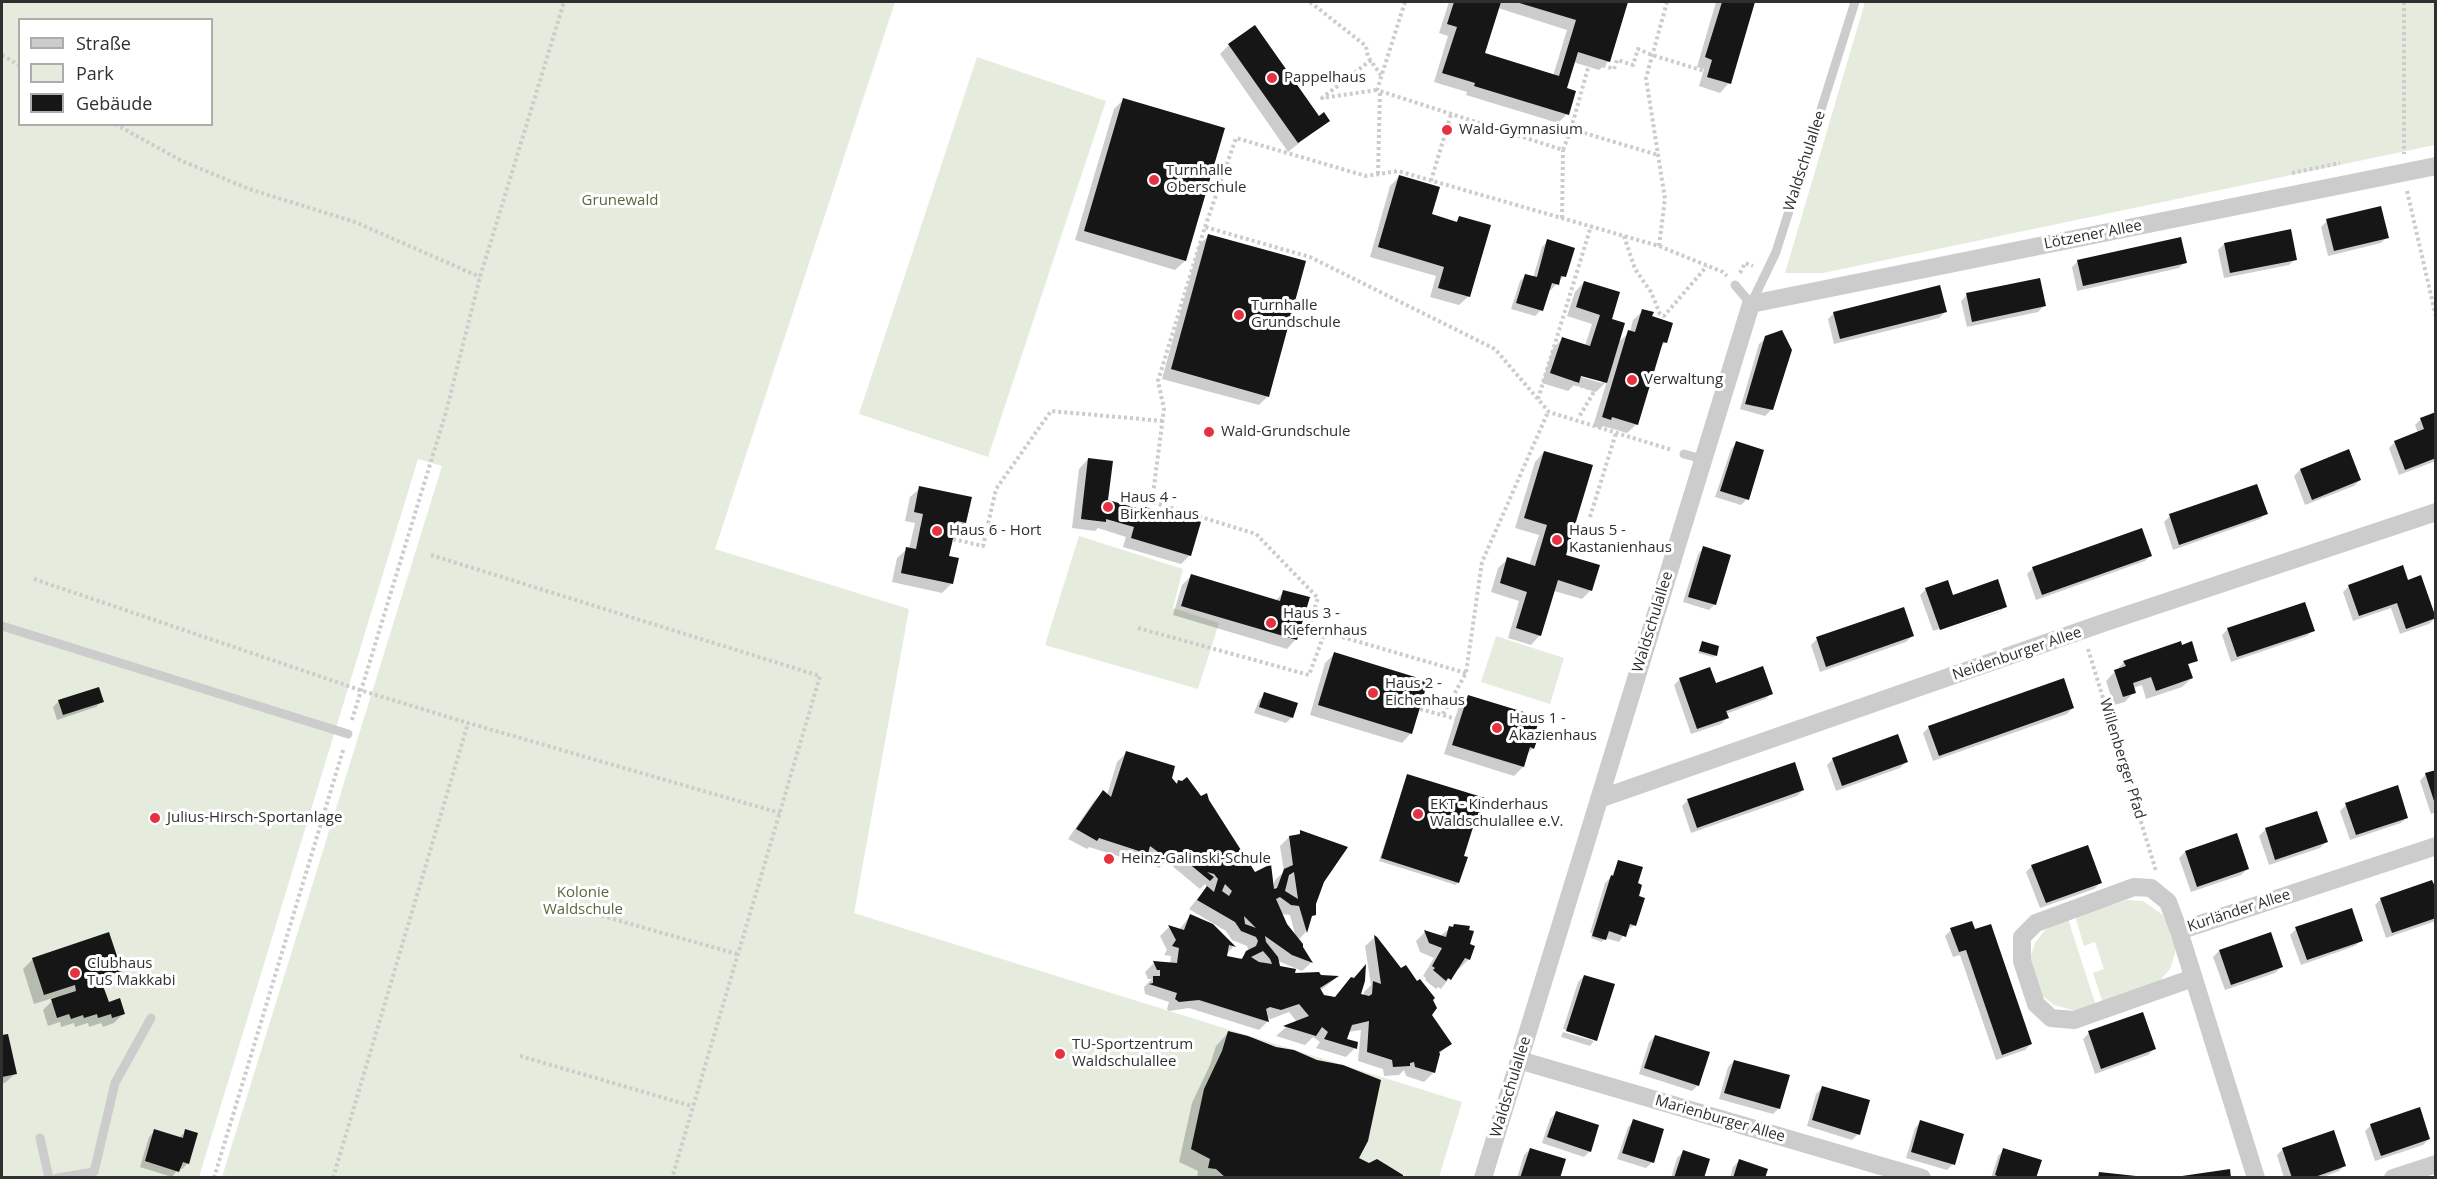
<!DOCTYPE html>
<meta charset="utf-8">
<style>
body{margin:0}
#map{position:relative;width:2437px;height:1179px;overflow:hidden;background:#fff;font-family:"Open Sans",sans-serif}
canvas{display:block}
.frame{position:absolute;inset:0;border:3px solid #2f2f2f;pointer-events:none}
.legend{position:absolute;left:18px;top:18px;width:195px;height:108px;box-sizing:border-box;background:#fff;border:2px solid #acacac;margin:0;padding:8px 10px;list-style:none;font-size:18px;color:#2f2f2f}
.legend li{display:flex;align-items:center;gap:12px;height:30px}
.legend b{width:30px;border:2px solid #acacac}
</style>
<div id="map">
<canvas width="2437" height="1179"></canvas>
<div class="frame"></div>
<ul class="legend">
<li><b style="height:8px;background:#ccc"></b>Straße</li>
<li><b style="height:16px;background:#e5ecdd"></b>Park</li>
<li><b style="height:16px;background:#161616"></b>Gebäude</li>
</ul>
</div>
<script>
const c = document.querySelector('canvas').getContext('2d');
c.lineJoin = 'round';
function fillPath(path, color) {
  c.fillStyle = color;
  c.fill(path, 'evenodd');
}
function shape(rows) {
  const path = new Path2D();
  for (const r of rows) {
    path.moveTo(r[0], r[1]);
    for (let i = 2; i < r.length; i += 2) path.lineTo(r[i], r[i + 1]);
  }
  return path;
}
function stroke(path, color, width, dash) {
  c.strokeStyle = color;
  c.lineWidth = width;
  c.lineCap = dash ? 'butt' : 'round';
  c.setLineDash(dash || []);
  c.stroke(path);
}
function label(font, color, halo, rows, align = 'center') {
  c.font = font + ' "Open Sans",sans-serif';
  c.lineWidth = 6;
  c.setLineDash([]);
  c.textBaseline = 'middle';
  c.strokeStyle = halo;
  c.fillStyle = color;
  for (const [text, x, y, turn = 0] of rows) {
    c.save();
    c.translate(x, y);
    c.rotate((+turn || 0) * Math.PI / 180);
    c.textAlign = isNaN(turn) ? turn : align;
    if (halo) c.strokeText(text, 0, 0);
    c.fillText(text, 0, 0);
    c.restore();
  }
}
fillPath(shape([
 [2,2,895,2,715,549,909,609,854,913,1462,1102,1439,1177,222,1177,442,466,418,459,199,1177,2,1178],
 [20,20,212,20,212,124,20,124],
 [1865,2,2435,2,2435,145,1823,273,1785,273],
 [977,57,1106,101,988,457,859,414],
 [1079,536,1183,569,1173,608,1219,623,1198,689,1045,645],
 [1496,636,1564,658,1550,704,1481,682],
 [2127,900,2143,901,2163,915,2176,945,2175,954,2170,969,2158,983,2103,1003,2093,973,2104,969,2095,942,2084,946,2075,916],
 [2068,919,2096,1006,2076,1011,2054,1005,2040,994,2030,958,2035,943,2045,930]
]), '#e5ecdd');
fillPath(shape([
 [1449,2,1627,2,1609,61,1599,70,1573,62,1565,89,1567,114,1558,123,1466,95,1467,92,1434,82,1448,36,1439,33],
 [1498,8,1567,30,1553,76,1483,54],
 [1716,2,1754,2,1729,83,1720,93,1699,86,1704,69,1697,67],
 [1229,45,1318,118,1328,120,1288,152,1220,54],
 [1123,100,1223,129,1185,261,1175,270,1075,240,1114,109],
 [1399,177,1430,215,1455,223,1460,218,1469,296,1459,305,1430,297,1436,276,1370,257,1390,186],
 [2327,221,2387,237,2381,243,2328,256,2321,227],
 [1208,236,1268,396,1259,405,1162,379,1199,245],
 [1548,241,1564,276,1551,290,1548,289,1541,310,1535,316,1511,309,1520,281,1526,275,1533,278,1542,247],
 [2224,244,2295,259,2289,265,2224,278,2218,250],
 [2078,261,2185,262,2179,268,2077,291,2072,267],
 [1584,282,1610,320,1617,343,1630,332,1633,320,1643,311,1666,342,1660,347,1637,424,1627,433,1603,426,1601,429,1593,426,1607,381,1596,392,1574,385,1568,391,1542,383,1553,348,1562,339,1585,346,1592,324,1567,316,1575,292],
 [1575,372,1602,380,1602,383,1574,375],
 [1967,295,2044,306,2038,312,1967,327,1961,301],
 [1945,312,1939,318,1834,344,1828,319,1834,313],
 [1766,338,1771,410,1765,416,1740,409,1759,344],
 [2436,414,2436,461,2399,475,2389,448,2395,442,2418,433,2415,425,2421,419],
 [1737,443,1747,499,1741,505,1715,497,1731,449],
 [1544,452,1564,556,1591,590,1582,599,1554,591,1540,635,1531,645,1508,638,1519,601,1491,592,1498,568,1508,559,1529,566,1539,535,1515,528,1535,462],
 [1088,459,1107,501,1190,555,1181,564,1123,547,1126,537,1098,528,1095,531,1072,528,1079,469],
 [2300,470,2360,480,2354,486,2305,505,2294,476],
 [920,488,965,523,955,532,953,531,948,557,952,583,942,593,892,582,897,558,907,549,909,549,915,523,905,521,910,497],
 [2266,513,2260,519,2173,550,2164,522,2170,516],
 [1704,548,1715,604,1709,610,1683,602,1698,554],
 [2151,555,2145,561,2036,600,2027,574,2033,568],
 [1191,576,1275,601,1284,592,1296,639,1287,649,1173,615,1182,585],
 [2407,582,2435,618,2429,624,2400,634,2391,608,2353,621,2343,592,2349,586],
 [1926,589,1952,597,2005,606,1999,612,1934,635,2000,611,2000,608,1933,631,1920,595],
 [2228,629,2313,630,2307,636,2231,662,2222,635],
 [1912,636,1906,642,1820,672,1811,645,1817,639],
 [1703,643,1716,655,1713,657,1698,653],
 [2181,647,2196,661,2187,665,2192,678,2182,687,2146,699,2142,685,2133,688,2134,692,2125,702,2114,705,2106,681,2124,662],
 [1334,654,1411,733,1402,743,1310,715,1325,663],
 [1680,679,1715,685,1771,694,1765,699,1726,714,1727,718,1721,724,1691,734,1674,685],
 [1265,694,1292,717,1286,723,1254,713,1259,700],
 [1468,696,1532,738,1533,748,1527,754,1523,767,1514,776,1444,754,1459,706],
 [59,701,102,701,96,707,57,720,53,707],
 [2073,708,2067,714,1933,761,1923,733,1929,727],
 [1126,753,1170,778,1175,784,1178,781,1255,874,1272,888,1275,880,1284,872,1280,846,1289,837,1297,836,1301,832,1323,881,1315,904,1314,914,1310,918,1305,933,1298,940,1311,963,1302,971,1278,961,1279,968,1293,974,1336,978,1320,991,1323,996,1334,999,1363,997,1364,992,1371,985,1365,946,1374,938,1385,947,1450,1044,1438,1055,1433,1073,1424,1082,1406,1076,1404,1070,1399,1075,1384,1076,1383,1069,1358,1061,1361,1030,1348,1032,1345,1040,1355,1048,1346,1057,1316,1048,1320,1042,1313,1037,1305,1045,1276,1036,1285,1028,1297,1022,1289,1012,1271,1019,1267,1018,1268,1021,1259,1030,1189,1008,1169,1011,1167,1009,1169,1002,1145,994,1144,987,1152,979,1148,979,1145,972,1154,963,1170,964,1171,956,1164,955,1167,950,1160,936,1169,927,1179,930,1190,916,1211,924,1233,947,1224,957,1239,960,1249,951,1247,946,1232,940,1226,931,1189,909,1207,887,1205,884,1200,889,1166,861,1159,868,1143,856,1137,862,1089,847,1087,849,1068,839,1094,801,1103,792,1107,795,1117,762],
 [1281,914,1290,915,1296,938,1286,925],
 [1833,759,1906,762,1900,768,1836,791,1827,765],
 [2436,771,2436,812,2431,814,2420,781,2425,775],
 [1408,775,1476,824,1472,826,1462,857,1458,882,1456,885,1379,861],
 [1803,790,1797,796,1691,833,1682,806,1688,800],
 [2346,805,2407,817,2401,823,2350,840,2340,811],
 [2316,813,2326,842,2320,848,2269,865,2259,836,2265,830],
 [2236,835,2247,869,2241,875,2191,892,2179,858,2185,852],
 [1618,861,1637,882,1635,925,1627,930,1619,942,1605,938,1602,942,1591,938,1592,933,1590,933,1605,883,1612,876],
 [2032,866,2100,883,2094,889,2040,908,2026,872],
 [2436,894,2436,921,2386,938,2375,905,2381,899],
 [1971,923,2031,1044,2025,1050,1996,1060,1960,955,1953,957,1945,936,1951,930],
 [1454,925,1468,931,1469,959,1459,969,1457,968,1441,989,1438,987,1436,989,1425,980,1426,978,1423,976,1434,958,1420,952,1416,941,1425,932,1440,936],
 [2296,929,2361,940,2355,946,2301,965,2290,935],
 [108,934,120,970,111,980,88,986,108,1004,124,1013,114,1023,103,1027,101,1023,89,1027,88,1023,75,1027,74,1023,61,1027,60,1022,48,1026,43,1010,56,997,34,1004,23,969,32,960],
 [2219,951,2281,967,2275,973,2225,990,2213,957],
 [1584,976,1596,1040,1594,1041,1594,1038,1563,1029,1578,982],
 [1563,1032,1594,1041,1590,1046,1561,1037],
 [1228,1033,1357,1159,1402,1178,1197,1178,1198,1171,1179,1162,1192,1103,1210,1065,1216,1046],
 [2089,1033,2154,1049,2148,1055,2095,1074,2083,1039],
 [7,1036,16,1073,6,1082,2,1084,2,1037],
 [1655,1036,1698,1085,1692,1091,1639,1074,1649,1042],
 [1734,1061,1779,1108,1773,1114,1719,1099,1728,1067],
 [1822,1088,1858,1134,1852,1140,1807,1126,1816,1094],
 [1556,1113,1590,1151,1584,1157,1542,1143,1550,1119],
 [1634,1121,1652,1162,1646,1168,1617,1159,1628,1127],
 [1921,1122,1953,1164,1947,1170,1906,1158,1915,1128],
 [2371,1125,2429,1139,2423,1145,2375,1161,2365,1131],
 [155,1131,179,1138,186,1131,188,1163,182,1169,179,1168,172,1177,140,1167,149,1137],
 [1530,1149,1558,1178,1517,1178,1524,1155],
 [2283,1149,2345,1165,2339,1171,2321,1178,2284,1178,2277,1155],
 [2004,1150,2035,1178,1991,1178,1998,1156],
 [1683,1152,1702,1178,1671,1178,1677,1158],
 [1739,1161,1763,1178,1730,1178,1733,1167]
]), '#0003');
fillPath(shape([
 [1454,2,1501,2,1485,53,1559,76,1576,20,1516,2,1628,2,1610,62,1578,52,1567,88,1576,91,1569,115,1474,86,1475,83,1442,73,1457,27,1447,24],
 [1722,2,1755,2,1731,84,1707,77,1712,60,1705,57],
 [1255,25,1319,116,1324,112,1330,121,1298,143,1228,44],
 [1123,98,1225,128,1186,261,1084,231],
 [1399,175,1440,187,1432,214,1457,222,1459,216,1491,225,1470,297,1438,288,1444,267,1378,247],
 [2381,206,2389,238,2334,251,2326,219],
 [2291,229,2297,260,2230,273,2224,243],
 [1208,234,1306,261,1269,397,1171,369],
 [2181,237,2187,263,2083,286,2077,260],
 [1547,239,1575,248,1566,277,1561,276,1559,285,1552,283,1543,311,1516,303,1525,274,1537,277],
 [2040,278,2046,306,1972,322,1966,293],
 [1584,281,1620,292,1612,319,1625,323,1607,383,1581,376,1579,383,1550,373,1562,337,1590,346,1600,315,1576,307],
 [1940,285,1947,312,1840,339,1833,312],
 [1642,309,1654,312,1652,316,1673,323,1667,343,1663,342,1638,425,1612,417,1611,420,1602,417,1628,330,1635,332],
 [1782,330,1792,350,1773,410,1745,404,1765,336],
 [2436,412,2436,458,2405,470,2394,441,2424,429,2420,418],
 [1736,441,1764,450,1749,500,1720,491],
 [2349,449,2361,480,2312,500,2300,469],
 [1544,451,1593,465,1566,555,1600,565,1592,591,1558,580,1541,636,1516,628,1527,592,1500,583,1507,557,1535,566,1547,525,1524,518],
 [1088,458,1113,461,1108,500,1140,509,1141,506,1201,522,1191,556,1131,538,1134,527,1106,519,1106,522,1081,519],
 [2257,484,2268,514,2179,545,2169,514],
 [919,486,972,497,966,523,957,521,953,539,949,556,959,558,953,584,901,573,906,547,916,549,923,514,914,512],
 [2142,528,2152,556,2042,595,2032,567],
 [1703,546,1731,555,1716,605,1688,597],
 [2403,565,2408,580,2421,575,2436,618,2406,629,2397,603,2359,616,2348,585],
 [1191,574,1280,601,1283,590,1310,597,1297,640,1181,606],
 [1998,579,2007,607,1940,630,1925,588,1948,580,1953,595],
 [2305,602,2315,631,2237,657,2227,628],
 [1904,607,1914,636,1826,667,1816,637],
 [1702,641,1719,646,1717,656,1699,651],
 [2181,641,2182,645,2192,641,2198,661,2188,664,2193,678,2156,691,2151,677,2133,683,2136,693,2123,697,2114,670,2126,666,2123,661],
 [1334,652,1428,681,1412,734,1318,705],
 [1763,666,1773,694,1726,711,1729,718,1697,729,1679,678,1710,667,1716,683],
 [2064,678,2074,708,1939,756,1928,726],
 [99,687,104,702,63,715,58,700],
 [1264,692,1298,703,1293,718,1259,707],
 [1468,695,1540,717,1534,737,1538,738,1534,749,1530,747,1524,767,1452,745],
 [1898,734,1908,762,1842,786,1832,758],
 [1126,751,1175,766,1172,778,1177,784,1178,780,1182,781,1187,777,1201,796,1207,793,1209,800,1255,872,1271,864,1274,889,1277,888,1284,869,1293,865,1289,836,1300,834,1300,830,1348,847,1324,882,1316,904,1316,915,1312,916,1307,933,1299,906,1291,905,1280,897,1276,899,1287,924,1303,944,1303,947,1313,963,1292,955,1265,936,1266,942,1278,957,1280,966,1296,969,1295,973,1319,972,1321,975,1339,976,1320,988,1324,995,1335,997,1351,977,1354,978,1366,964,1365,981,1361,994,1369,996,1372,994,1373,981,1381,984,1374,935,1377,937,1401,968,1406,965,1417,981,1420,979,1435,998,1433,1000,1437,1008,1432,1015,1452,1044,1439,1052,1440,1054,1435,1073,1415,1067,1414,1062,1410,1063,1410,1066,1393,1067,1392,1060,1367,1052,1369,1021,1352,1025,1347,1039,1358,1042,1357,1049,1324,1039,1328,1032,1322,1027,1316,1036,1283,1026,1309,1016,1299,1004,1281,1010,1270,1007,1266,1009,1269,1022,1199,1000,1179,1002,1175,999,1177,993,1149,984,1153,983,1153,976,1160,976,1160,970,1157,970,1153,961,1177,963,1179,948,1172,946,1176,940,1168,925,1184,930,1190,914,1213,924,1236,947,1229,945,1227,956,1242,959,1246,951,1256,946,1258,941,1256,937,1241,931,1235,922,1197,900,1207,886,1214,892,1218,879,1214,874,1207,872,1214,877,1210,881,1175,852,1169,860,1150,846,1148,854,1099,838,1097,841,1076,829,1103,790,1111,797],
 [1294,872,1298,899,1285,891,1289,875],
 [1225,884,1232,891,1229,896,1222,891],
 [1244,916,1256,928,1245,924],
 [1263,951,1270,959,1272,964,1259,962,1251,957],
 [1795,762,1804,790,1697,828,1687,799],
 [2436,770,2436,804,2435,804,2425,773],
 [1407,774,1485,798,1477,825,1474,824,1464,856,1468,857,1459,883,1381,858],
 [2398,785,2408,818,2356,835,2345,803],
 [2317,811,2328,842,2275,860,2265,828],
 [2237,833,2249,869,2197,887,2185,851],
 [2088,845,2102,883,2046,903,2031,865],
 [1618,860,1643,867,1638,883,1642,885,1639,896,1645,898,1636,926,1630,924,1626,937,1609,931,1606,940,1592,936,1611,875,1613,876],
 [2432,880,2436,889,2436,918,2392,933,2380,898],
 [2352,908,2363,941,2307,960,2295,927],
 [1972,921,1975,929,1991,924,2032,1044,2002,1055,1966,950,1959,952,1950,928],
 [1454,924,1470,926,1469,930,1474,931,1470,944,1475,946,1470,960,1465,958,1451,980,1448,978,1446,981,1433,970,1435,968,1432,966,1442,948,1429,943,1424,930,1446,937,1449,926,1453,927],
 [109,932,122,971,87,980,90,987,102,983,109,1002,120,998,125,1014,112,1018,111,1014,98,1018,97,1014,84,1018,83,1015,71,1019,69,1014,57,1018,51,999,76,991,75,985,44,995,32,958],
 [2271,932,2283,967,2231,985,2219,950],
 [1584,975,1615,984,1597,1041,1566,1031],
 [2143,1012,2156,1049,2101,1069,2088,1031],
 [1228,1031,1248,1036,1276,1047,1294,1050,1317,1060,1343,1065,1381,1080,1368,1141,1359,1158,1369,1163,1377,1159,1403,1175,1403,1178,1226,1178,1216,1169,1208,1168,1210,1159,1191,1149,1204,1089,1222,1051],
 [8,1034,17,1074,2,1077,2,1035],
 [1655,1035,1710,1052,1699,1086,1644,1068],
 [1734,1060,1790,1075,1780,1109,1724,1093],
 [1822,1086,1870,1100,1860,1135,1812,1120],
 [2420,1107,2430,1139,2381,1156,2370,1124],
 [1556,1111,1599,1125,1591,1152,1547,1137],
 [1633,1119,1664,1129,1654,1163,1622,1153],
 [1920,1120,1964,1134,1955,1165,1911,1152],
 [154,1129,183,1138,185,1129,198,1133,189,1164,183,1162,179,1172,145,1161],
 [2334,1130,2346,1166,2312,1178,2292,1178,2282,1148],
 [1530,1148,1566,1159,1560,1178,1520,1178],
 [2003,1148,2042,1160,2036,1178,2002,1178,1995,1175],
 [1683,1150,1710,1159,1704,1178,1674,1178],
 [1739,1159,1768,1169,1765,1178,1733,1178],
 [2230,1169,2231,1178,2182,1178,2182,1176],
 [2099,1172,2136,1176,2136,1178,2098,1178]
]), '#161616');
stroke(shape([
 [1310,2,1366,46,1368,57,1381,75],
 [1405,2,1377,90,1563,150,1571,129,1658,155],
 [2404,2,2404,154],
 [2,55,20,66],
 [1371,60,1322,98,1377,90],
 [115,124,182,161,249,189,355,222,480,277],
 [1571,129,1590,61,1614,69,1617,60,1633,65,1638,49,1652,55,1704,71],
 [2292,173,2340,163],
 [1378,174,1380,91],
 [1431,181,1451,114],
 [2407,191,2436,317],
 [1562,218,1563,150],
 [1205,227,1236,138,1366,176,1398,171,1659,246,1723,272,1727,276],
 [1624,236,1635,269,1651,292,1660,314,1664,316,1707,266],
 [1659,246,1665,199,1646,78,1667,2],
 [1740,273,1745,263,1753,266],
 [1546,375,1595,390,1579,417],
 [1538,399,1591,226],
 [1590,517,1616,433],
 [953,539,983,546,996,489,1051,411,1163,421],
 [431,555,820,676,672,1178],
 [34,579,360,690,468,723,780,813],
 [1138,628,1309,675,1325,632],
 [2088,649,2156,871],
 [1466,673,1325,632,1310,622,1318,598,1256,534,1152,502,1164,409,1158,381,1205,227,1310,257,1495,349,1549,412,1672,450],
 [1420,709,1460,720],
 [1443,714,1466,673,1482,562,1548,412],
 [352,720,446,412,480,277,564,2],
 [567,906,737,954],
 [520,1056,692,1106],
 [214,1178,344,747],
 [333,1178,468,723]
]), '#ccc', 4, [3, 3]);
stroke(shape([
 [1735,285,1751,304,1776,252,1855,2],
 [1684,454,1702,459],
 [2,626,348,734],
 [40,1138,49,1178],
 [57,1178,94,1172,115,1083,151,1018]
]), '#ccc', 9);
stroke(shape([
 [1599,799,2106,622,2436,512],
 [2179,931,2436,846],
 [2193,978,2074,1020,2051,1018,2036,1004,2022,961,2022,937,2036,923,2134,887,2151,888,2168,902,2179,931,2256,1178],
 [1519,1060,1922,1178],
 [1483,1178,1751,304,2436,166],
 [2393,1178,2436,1164]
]), '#ccc', 18);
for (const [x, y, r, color] of [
 [1272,78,6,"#e63140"],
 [1447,130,6,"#e63140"],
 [1154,180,6,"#e63140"],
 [1239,315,6,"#e63140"],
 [1632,380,6,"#e63140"],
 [1209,432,6,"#e63140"],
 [1108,507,6,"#e63140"],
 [937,531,6,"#e63140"],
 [1557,540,6,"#e63140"],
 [1271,623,6,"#e63140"],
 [1373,693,6,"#e63140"],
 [1497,728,6,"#e63140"],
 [1418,814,6,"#e63140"],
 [155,818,6,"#e63140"],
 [1109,859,6,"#e63140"],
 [75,973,6,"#e63140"],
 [1060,1054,6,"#e63140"]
]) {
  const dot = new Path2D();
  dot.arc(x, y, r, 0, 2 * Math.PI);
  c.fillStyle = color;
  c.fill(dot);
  stroke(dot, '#fff', 2);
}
label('15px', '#2f2f2f', '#fff', [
 ["Pappelhaus",1284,78],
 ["Wald-Gymnasium",1459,130],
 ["Turnhalle",1166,171],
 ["Oberschule",1166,188],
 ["Turnhalle",1251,306],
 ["Grundschule",1251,323],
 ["Verwaltung",1644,380],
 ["Wald-Grundschule",1221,432],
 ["Haus 4 -",1120,498],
 ["Birkenhaus",1120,515],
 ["Haus 6 - Hort",949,531],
 ["Haus 5 -",1569,531],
 ["Kastanienhaus",1569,548],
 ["Haus 3 -",1283,614],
 ["Kiefernhaus",1283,631],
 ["Haus 2 -",1385,684],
 ["Eichenhaus",1385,701],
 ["Haus 1 -",1509,719],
 ["Akazienhaus",1509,736],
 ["EKT - Kinderhaus",1430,805],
 ["Waldschulallee e.V.",1430,822],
 ["Julius-Hirsch-Sportanlage",167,818],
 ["Heinz-Galinski-Schule",1121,859],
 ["Clubhaus",87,964],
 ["TuS Makkabi",87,981],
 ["TU-Sportzentrum",1072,1045],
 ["Waldschulallee",1072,1062]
], 'left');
label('15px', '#2f2f2f', '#fff', [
 ["Waldschulallee",1805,161,-72],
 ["Lötzener Allee",2093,235,-11],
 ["Waldschulallee",1653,622,-73],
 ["Neidenburger Allee",2017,654,-19],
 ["Willenberger Pfad",2122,759,73],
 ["Kurländer Allee",2239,911,-18],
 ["Waldschulallee",1511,1087,-73],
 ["Marienburger Allee",1720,1119,16]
]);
label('15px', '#526b3c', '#fff', [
 ["Grunewald",620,201],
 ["Kolonie",583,893],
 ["Waldschule",583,910]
]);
</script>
